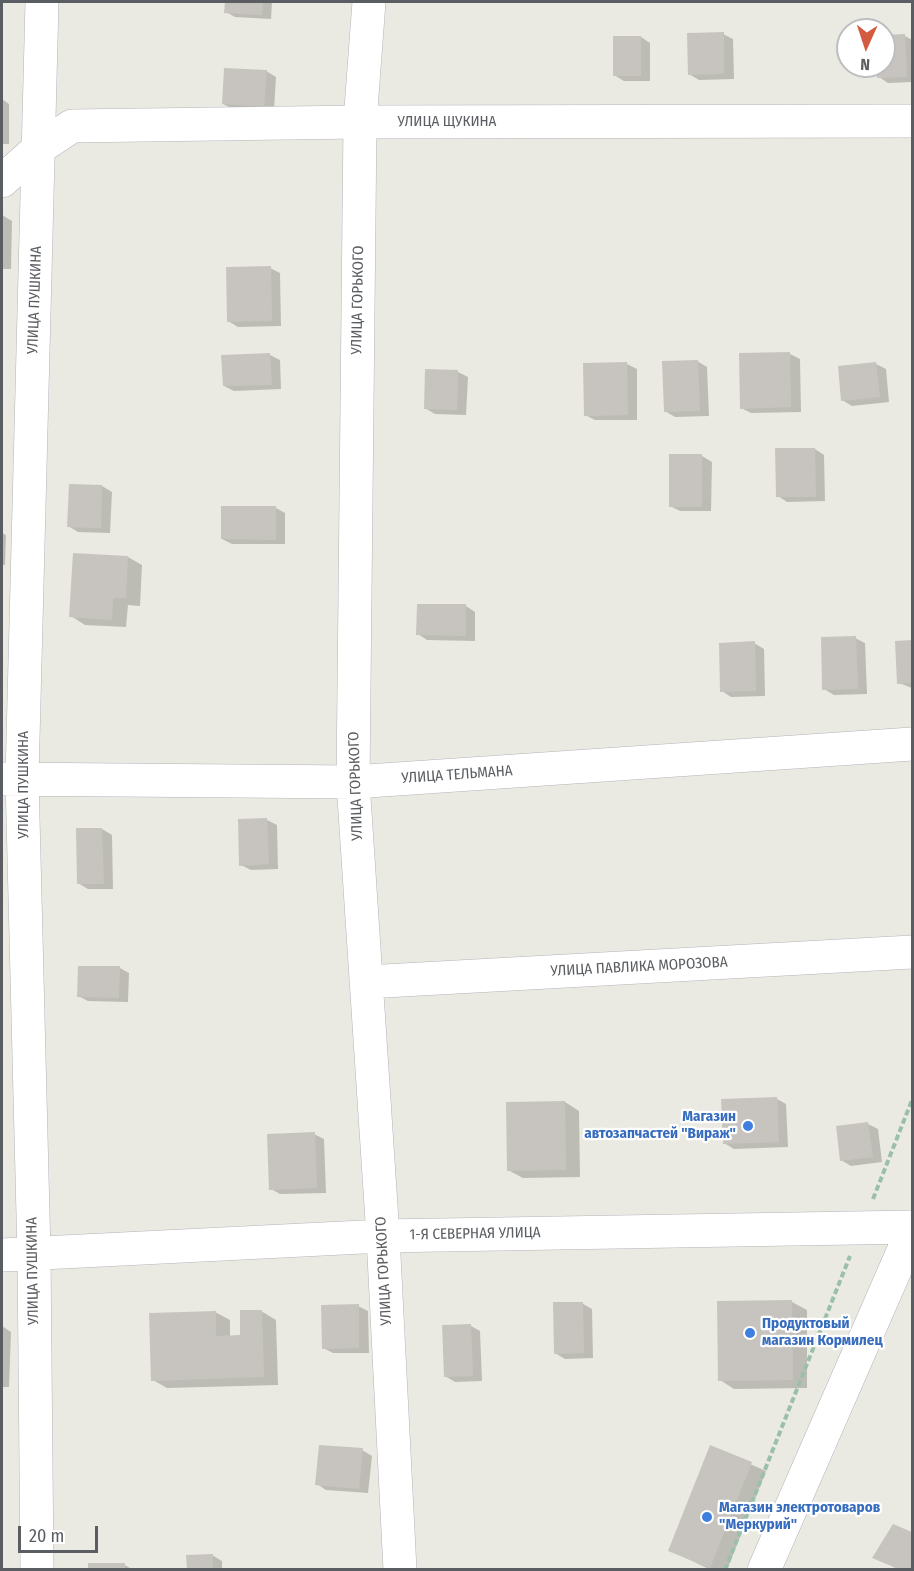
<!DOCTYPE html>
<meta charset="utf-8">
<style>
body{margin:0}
#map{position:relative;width:914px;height:1571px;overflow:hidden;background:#ebeae2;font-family:"Fira Sans Condensed",sans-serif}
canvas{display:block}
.frame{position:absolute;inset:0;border:3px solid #5a5d61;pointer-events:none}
.north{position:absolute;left:836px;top:18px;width:60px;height:60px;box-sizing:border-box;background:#fff;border:2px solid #bdbec0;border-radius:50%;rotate:183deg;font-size:16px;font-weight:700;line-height:24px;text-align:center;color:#5a5d61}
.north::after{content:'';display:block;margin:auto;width:21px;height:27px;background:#d35b40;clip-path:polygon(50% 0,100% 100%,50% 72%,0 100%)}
.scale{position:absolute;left:18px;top:1526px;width:80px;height:27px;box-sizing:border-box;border:3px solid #5a5d61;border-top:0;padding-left:8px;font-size:18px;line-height:21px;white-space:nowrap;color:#5a5d61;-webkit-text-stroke:4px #fff;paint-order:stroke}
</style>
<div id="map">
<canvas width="914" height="1571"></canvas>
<div class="frame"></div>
<div class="north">N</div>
<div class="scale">20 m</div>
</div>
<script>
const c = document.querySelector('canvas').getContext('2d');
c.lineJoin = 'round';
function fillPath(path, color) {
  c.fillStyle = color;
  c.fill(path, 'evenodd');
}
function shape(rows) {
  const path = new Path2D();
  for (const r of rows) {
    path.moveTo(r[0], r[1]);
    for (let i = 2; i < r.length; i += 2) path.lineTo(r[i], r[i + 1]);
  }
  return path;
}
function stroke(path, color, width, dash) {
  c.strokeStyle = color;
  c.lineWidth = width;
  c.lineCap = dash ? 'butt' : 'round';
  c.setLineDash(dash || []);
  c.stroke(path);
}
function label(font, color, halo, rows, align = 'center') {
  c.font = font + ' "Fira Sans Condensed",sans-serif';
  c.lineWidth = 4.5;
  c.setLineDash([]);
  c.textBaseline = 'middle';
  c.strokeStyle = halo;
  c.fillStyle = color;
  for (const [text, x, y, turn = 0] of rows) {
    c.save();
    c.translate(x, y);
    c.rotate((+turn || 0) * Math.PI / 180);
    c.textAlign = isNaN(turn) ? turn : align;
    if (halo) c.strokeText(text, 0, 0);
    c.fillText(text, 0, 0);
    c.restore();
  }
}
fillPath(shape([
 [226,2,272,2,271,19,235,17,226,12],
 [723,34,733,39,734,79,699,80,689,74],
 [905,36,912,40,912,82,888,83,879,77,878,66,884,66,884,37],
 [641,37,650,43,650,81,624,81,614,75],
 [266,71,276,77,274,111,233,109,223,104],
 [2,99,9,104,9,144,2,144],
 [2,215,12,221,11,269,2,269],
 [270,268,280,273,281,326,238,327,228,321],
 [790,354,800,359,801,412,751,413,741,408],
 [270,355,280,360,281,389,234,391,224,386],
 [697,361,707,367,709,416,675,417,665,411],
 [627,364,637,369,637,420,595,420,585,415],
 [876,364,886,369,889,402,852,406,842,400],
 [458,372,468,377,466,415,435,414,425,408],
 [815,449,824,455,825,501,787,502,778,496],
 [670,456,702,456,712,462,711,511,680,511,670,506],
 [102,486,112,492,110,533,78,532,68,526],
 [276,508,285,513,285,544,232,544,222,539],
 [2,533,6,535,5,565,2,565],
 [128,557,142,565,140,606,128,605,126,627,85,625,71,616],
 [466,606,475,612,475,641,427,640,418,634],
 [855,638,865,643,867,694,834,695,824,689],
 [897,642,912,642,912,688,899,683],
 [754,643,764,649,765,696,731,697,722,691],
 [267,820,277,825,278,869,251,870,241,865],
 [102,829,112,835,113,889,88,889,78,883,77,830],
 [120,968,129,973,128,1002,88,1001,78,996],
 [777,1099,786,1104,788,1147,734,1149,724,1143],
 [565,1102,579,1111,580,1177,523,1178,508,1170],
 [868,1124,878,1129,882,1162,851,1166,841,1160],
 [314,1134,324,1139,326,1193,280,1194,271,1189],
 [792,1302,807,1310,807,1388,734,1389,720,1380,719,1303],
 [583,1304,592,1309,593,1358,565,1359,555,1353],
 [358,1306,368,1311,369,1353,333,1353,323,1348],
 [261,1311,276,1320,278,1385,167,1388,153,1380,215,1312,230,1320,230,1337,242,1336],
 [2,1326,11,1332,9,1387,2,1387],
 [471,1326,480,1331,482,1381,455,1382,445,1376],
 [711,1447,766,1471,727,1570,711,1570,669,1550],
 [362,1450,372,1456,368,1493,326,1490,317,1484],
 [893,1526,912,1533,912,1570,900,1570,875,1558],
 [212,1555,222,1561,222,1570,188,1570],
 [125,1565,133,1570,90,1570]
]), '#0003');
fillPath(shape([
 [225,2,263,2,262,15,224,13],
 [724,32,724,74,688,75,687,33],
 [905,34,907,77,877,78,877,66,884,66,884,35],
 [613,36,641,36,641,76,613,76],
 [224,68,267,70,264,107,222,104],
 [271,266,272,321,227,322,226,267],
 [790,352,791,407,740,409,739,353],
 [270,353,272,385,223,386,221,355],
 [698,360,700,411,664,412,662,361],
 [627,362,628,415,584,416,583,363],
 [876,362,880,397,841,401,838,366],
 [425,369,458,370,457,410,424,409],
 [775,448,815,448,816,497,776,497],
 [669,454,702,454,702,507,669,507],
 [69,484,102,485,101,528,67,527],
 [221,506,276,506,276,540,221,539],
 [73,553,128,556,126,598,113,598,112,620,69,617],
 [417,604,466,604,466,636,416,635],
 [856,636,858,689,822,690,821,637],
 [912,640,912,683,897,684,895,641],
 [755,641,756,691,720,692,719,643],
 [267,818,269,864,239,866,238,819],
 [76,828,102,828,104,884,77,884],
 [78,966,120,966,119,998,77,997],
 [777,1097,779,1142,723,1144,721,1099],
 [565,1101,566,1170,507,1171,506,1102],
 [868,1122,873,1157,840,1161,836,1126],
 [315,1132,317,1188,269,1190,267,1134],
 [792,1300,793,1380,718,1381,717,1301],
 [553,1302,583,1302,584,1353,554,1354],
 [359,1304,359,1348,322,1349,321,1305],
 [240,1310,262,1310,264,1377,151,1381,149,1313,216,1311,216,1336,240,1335],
 [471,1324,473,1376,444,1377,442,1325],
 [319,1445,363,1448,359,1489,315,1485],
 [710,1445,752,1462,710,1568,668,1551],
 [893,1524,912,1532,912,1570,901,1570,872,1558],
 [213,1554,213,1570,187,1570,186,1555],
 [88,1563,125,1563,125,1570,88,1570]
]), '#c7c4bf');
const minor = shape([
 [369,2,360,122,353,782,383,1236,400,1570],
 [2,181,39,148,72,126,360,122,912,121],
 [2,779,353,782,912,744],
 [366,982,912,952],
 [2,1255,383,1236,912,1227],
 [37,1570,34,1254,22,778,42,2],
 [764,1570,912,1231]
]);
stroke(minor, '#b2b4b8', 34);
stroke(shape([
 [873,1199,912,1100],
 [725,1570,850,1256]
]), '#9bc0a9', 4, [6, 3]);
stroke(minor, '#fff', 33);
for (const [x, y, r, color] of [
 [748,1126,6,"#3f7fe0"],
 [750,1333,6,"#3f7fe0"],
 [707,1517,6,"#3f7fe0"]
]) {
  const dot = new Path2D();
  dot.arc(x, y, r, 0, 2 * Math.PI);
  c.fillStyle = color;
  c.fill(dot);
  stroke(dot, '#fff', 2);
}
label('15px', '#5a5d61', '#fff', [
 ["УЛИЦА ЩУКИНА",447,122],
 ["УЛИЦА ПУШКИНА",35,300,-88],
 ["УЛИЦА ГОРЬКОГО",358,300,-89],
 ["УЛИЦА ТЕЛЬМАНА",457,775,-4],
 ["УЛИЦА ПУШКИНА",24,785,-90],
 ["УЛИЦА ГОРЬКОГО",356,786,-92],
 ["УЛИЦА ПАВЛИКА МОРОЗОВА",639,967,-3],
 ["1-Я СЕВЕРНАЯ УЛИЦА",475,1234,-1],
 ["УЛИЦА ПУШКИНА",33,1271,-91],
 ["УЛИЦА ГОРЬКОГО",384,1271,-93]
]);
label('bold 15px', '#366cbe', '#fff', [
 ["Магазин",736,1117,"right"],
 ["автозапчастей \"Вираж\"",736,1134,"right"],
 ["Продуктовый",762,1324],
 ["магазин Кормилец",762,1341],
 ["Магазин электротоваров",719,1508],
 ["\"Меркурий\"",719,1525]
], 'left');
</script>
